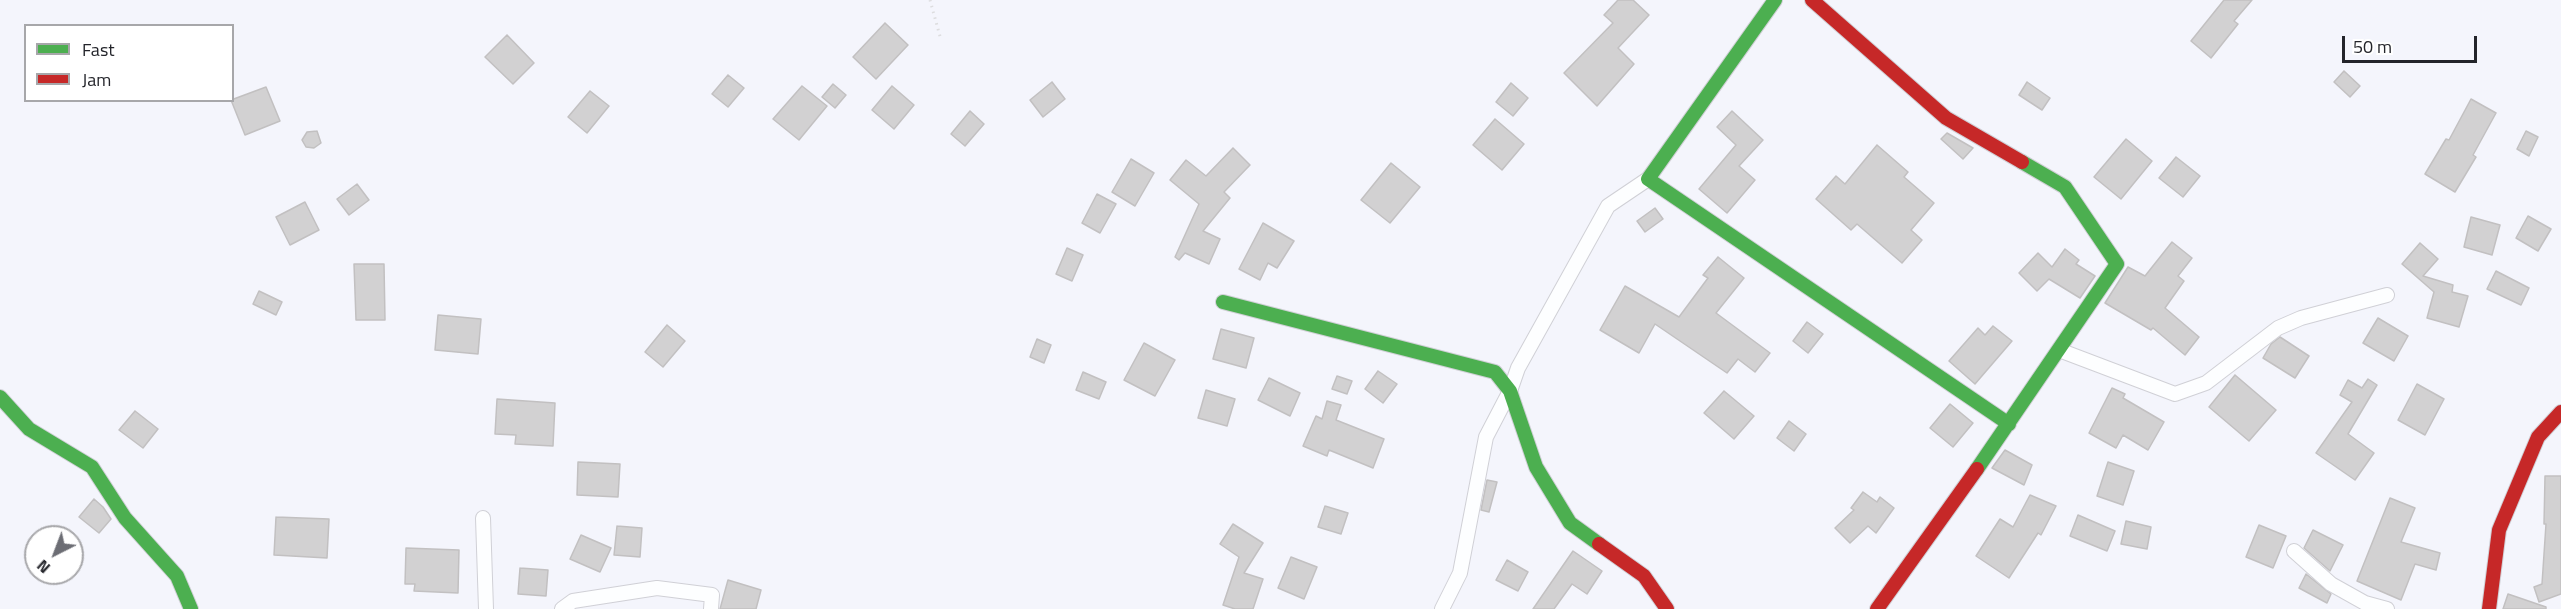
<!DOCTYPE html>
<style>
body{margin:0}
#map{position:relative;width:2561px;height:609px;overflow:hidden;background:#f4f5fc;font-family:"Titillium Web",sans-serif}
canvas{display:block}
.legend{position:absolute;left:24px;top:24px;width:210px;height:78px;box-sizing:border-box;background:#fff;border:2px solid #a7a7aa;margin:0;padding:8px 10px;list-style:none;font-size:18px;color:#23242a}
.legend li{display:flex;align-items:center;gap:12px;height:30px}
.legend b{width:30px;border:2px solid #a7a7aa}
.north{position:absolute;left:24px;top:525px;width:60px;height:60px;box-sizing:border-box;background:#fff;border:2px solid #a7a7aa;border-radius:50%;rotate:222deg;font-size:16px;font-weight:700;line-height:24px;text-align:center;color:#23242a}
.north::after{content:'';display:block;margin:auto;width:21px;height:27px;background:#6c6d74;clip-path:polygon(50% 0,100% 100%,50% 72%,0 100%)}
.scale{position:absolute;left:2342px;top:36px;width:135px;height:27px;box-sizing:border-box;border:3px solid #23242a;border-top:0;padding-left:8px;font-size:18px;line-height:21px;white-space:nowrap;color:#23242a;-webkit-text-stroke:4px #fff;paint-order:stroke}
</style>
<div id="map">
<canvas width="2561" height="609"></canvas>
<ul class="legend">
<li><b style="height:8px;background:#4caf50"></b>Fast</li>
<li><b style="height:8px;background:#c62828"></b>Jam</li>
</ul>
<div class="north">N</div>
<div class="scale">50 m</div>
</div>
<script>
const c = document.querySelector('canvas').getContext('2d');
c.lineJoin = 'round';
function fillPath(path, color) {
  c.fillStyle = color;
  c.fill(path, 'evenodd');
}
function shape(rows) {
  const path = new Path2D();
  for (const r of rows) {
    path.moveTo(r[0], r[1]);
    for (let i = 2; i < r.length; i += 2) path.lineTo(r[i], r[i + 1]);
  }
  return path;
}
function stroke(path, color, width, dash) {
  c.strokeStyle = color;
  c.lineWidth = width;
  c.lineCap = dash ? 'butt' : 'round';
  c.setLineDash(dash || []);
  c.stroke(path);
}
const building = shape([
 [1618,0,1633,0,1649,15,1618,48,1634,64,1597,106,1564,73,1613,23,1604,15,1618,0],
 [2224,0,2252,0,2234,21,2238,24,2211,58,2191,41,2224,0],
 [885,23,908,45,876,79,853,57,885,23],
 [507,35,534,63,513,84,485,57,507,35],
 [2344,71,2360,86,2350,97,2334,82,2344,71],
 [728,75,744,88,728,107,712,94,728,75],
 [1052,82,1065,99,1043,117,1030,100,1052,82],
 [2027,82,2050,98,2042,110,2019,95,2027,82],
 [1511,83,1528,98,1513,116,1496,102,1511,83],
 [833,84,846,95,835,108,822,97,833,84],
 [802,86,827,106,799,140,773,119,802,86],
 [892,86,914,105,894,129,872,110,892,86],
 [266,87,280,121,245,135,231,100,266,87],
 [590,91,609,106,587,133,568,117,590,91],
 [2471,99,2496,113,2473,155,2476,157,2455,192,2425,174,2446,139,2449,140,2471,99],
 [970,111,984,124,965,146,951,134,970,111],
 [1732,111,1763,140,1739,166,1755,180,1727,213,1699,189,1736,145,1717,127,1732,111],
 [1495,119,1524,144,1502,170,1473,145,1495,119],
 [317,131,321,143,314,148,306,147,302,140,307,132,317,131],
 [2526,131,2538,137,2529,156,2517,149,2526,131],
 [1947,133,1973,148,1963,159,1941,139,1947,133],
 [2126,139,2152,161,2121,199,2094,177,2126,139],
 [1877,145,1908,172,1904,177,1934,203,1911,230,1922,240,1902,263,1857,224,1851,230,1816,199,1836,176,1845,184,1877,145],
 [1233,148,1250,165,1224,192,1230,198,1203,231,1220,239,1209,264,1185,253,1179,260,1175,257,1199,204,1170,180,1186,160,1206,176,1233,148],
 [2176,157,2200,176,2183,197,2159,178,2176,157],
 [1131,159,1154,173,1135,206,1112,192,1131,159],
 [1391,163,1420,187,1390,223,1361,200,1391,163],
 [357,184,369,200,349,215,337,199,357,184],
 [1097,194,1116,204,1100,233,1082,223,1097,194],
 [305,202,319,230,290,245,276,217,305,202],
 [1655,208,1663,219,1645,232,1637,221,1655,208],
 [2528,216,2551,229,2538,251,2516,238,2528,216],
 [2471,217,2500,225,2492,255,2464,247,2471,217],
 [1263,223,1294,241,1277,268,1268,263,1260,280,1239,269,1263,223],
 [2172,242,2192,258,2178,276,2184,281,2165,308,2199,337,2185,355,2153,328,2151,330,2105,303,2128,267,2145,276,2172,242],
 [2420,243,2438,259,2423,276,2453,285,2452,292,2468,296,2459,327,2427,318,2434,292,2402,264,2420,243],
 [1067,248,1083,255,1072,281,1056,274,1067,248],
 [2065,249,2079,260,2076,264,2095,276,2080,298,2049,279,2037,291,2019,273,2038,253,2052,267,2065,249],
 [1718,257,1744,278,1716,313,1770,353,1755,372,1738,359,1727,373,1655,324,1639,353,1600,330,1625,286,1679,317,1708,278,1703,275,1718,257],
 [354,264,384,264,385,320,356,320,354,264],
 [2496,271,2529,288,2521,305,2487,289,2496,271],
 [259,291,282,302,276,315,253,304,259,291],
 [438,315,481,319,478,354,435,350,438,315],
 [2378,318,2408,336,2394,361,2363,343,2378,318],
 [1807,322,1823,334,1808,353,1793,341,1807,322],
 [667,325,685,341,663,367,645,352,667,325],
 [1993,326,2012,341,1975,384,1949,361,1978,328,1985,335,1993,326],
 [1221,329,1254,338,1246,368,1213,359,1221,329],
 [2280,337,2309,356,2295,378,2263,358,2271,344,2280,337],
 [1037,339,1051,345,1044,363,1030,357,1037,339],
 [1144,343,1175,360,1155,396,1124,380,1144,343],
 [1378,371,1397,384,1383,403,1365,389,1378,371],
 [1083,372,1106,382,1099,399,1076,390,1083,372],
 [2235,375,2276,410,2249,441,2209,407,2235,375],
 [1337,376,1352,381,1347,394,1332,389,1337,376],
 [1269,378,1300,393,1290,416,1258,400,1269,378],
 [2368,379,2377,385,2348,434,2374,453,2355,480,2316,453,2352,402,2340,395,2348,380,2362,388,2368,379],
 [2417,384,2444,399,2425,435,2398,420,2417,384],
 [2112,388,2125,394,2123,398,2164,422,2148,450,2123,435,2116,448,2089,433,2112,388],
 [1206,390,1235,399,1227,426,1198,418,1206,390],
 [1724,391,1754,416,1734,439,1704,413,1724,391],
 [497,399,555,403,553,446,515,444,516,435,495,434,497,399],
 [1327,401,1341,405,1336,420,1384,439,1373,468,1329,450,1327,456,1303,446,1316,416,1322,419,1327,401],
 [1950,404,1973,423,1953,447,1930,428,1950,404],
 [135,411,158,429,143,448,119,430,135,411],
 [1789,421,1806,434,1794,451,1777,438,1789,421],
 [2005,450,2032,465,2024,485,1992,468,2005,450],
 [578,462,620,464,618,497,577,495,578,462],
 [2108,462,2134,471,2123,505,2097,496,2108,462],
 [2545,476,2561,476,2561,594,2539,602,2534,587,2542,584,2546,524,2544,524,2545,476],
 [1487,480,1497,482,1489,512,1481,510,1487,480],
 [1863,492,1877,502,1880,497,1894,508,1876,533,1868,526,1850,543,1835,528,1854,510,1851,508,1863,492],
 [2030,495,2056,506,2041,535,2038,533,2009,578,1976,556,2000,519,2013,527,2030,495],
 [2390,498,2415,508,2401,542,2440,553,2436,570,2415,564,2401,600,2357,581,2390,498],
 [94,499,103,507,111,519,99,533,79,517,94,499],
 [1325,506,1348,513,1341,534,1318,527,1325,506],
 [2078,515,2115,531,2107,551,2070,536,2078,515],
 [276,517,329,519,327,558,274,555,276,517],
 [2126,521,2151,527,2147,549,2121,544,2126,521],
 [1233,524,1263,543,1244,573,1263,579,1253,609,1235,609,1223,605,1239,557,1220,544,1233,524],
 [2259,525,2286,536,2273,568,2246,557,2259,525],
 [617,526,642,528,640,557,614,555,617,526],
 [2313,530,2343,545,2330,571,2304,548,2313,530],
 [581,535,611,548,600,572,570,559,581,535],
 [406,548,459,550,458,593,414,591,415,584,405,584,406,548],
 [1573,551,1602,571,1587,594,1572,584,1554,609,1533,609,1573,551],
 [1291,557,1317,567,1304,599,1278,588,1291,557],
 [1507,560,1528,572,1518,591,1496,580,1507,560],
 [520,568,548,570,546,596,518,594,520,568],
 [2306,574,2331,594,2327,603,2299,588,2306,574],
 [728,580,761,590,756,609,720,609,728,580],
 [2508,594,2546,607,2546,609,2503,609,2508,594]
]);
fillPath(building, '#d2d1d2');
stroke(building, '#c2c0c1', 1.5);
const street = shape([
 [2059,350,2175,394,2206,383,2278,328,2301,318,2387,295],
 [483,518,486,609],
 [2294,551,2331,584,2365,603,2387,609],
 [562,609,573,601,657,588,712,595,711,609],
 [1442,609,1460,573,1486,437,1510,391,1518,368,1608,206,1648,179]
]);
const fast = shape([
 [1775,0,1648,179,2009,424],
 [1223,302,1495,372,1510,391,1536,467,1570,523,1599,544],
 [0,397,29,429,92,467,125,518,177,576,191,609],
 [1977,469,2117,264,2065,187,2022,162]
]);
const jam = shape([
 [1812,0,1946,118,2022,162],
 [1599,544,1644,576,1667,609],
 [1877,609,1977,469],
 [2489,609,2499,530,2538,437,2561,412]
]);
stroke(street, '#d0d0d6', 16);
stroke(fast, '#d0d0d6', 16);
stroke(jam, '#d0d0d6', 16);
stroke(shape([
 [930,0,941,40]
]), '#dddddf', 3, [1.5, 4.5]);
stroke(street, '#fdfeff', 14);
stroke(fast, '#4caf50', 14);
stroke(jam, '#c62828', 14);
</script>
